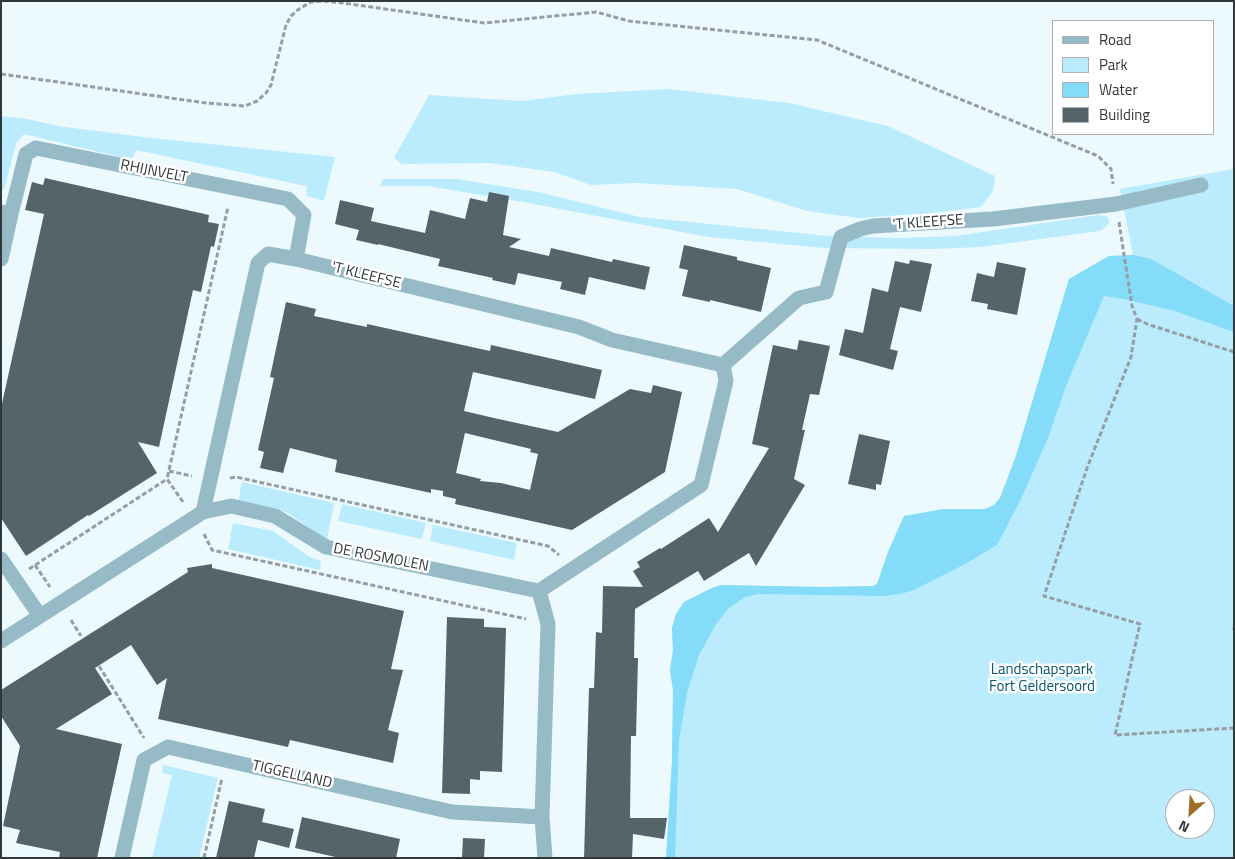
<!DOCTYPE html>
<style>
body{margin:0}
#map{position:relative;width:1235px;height:859px;overflow:hidden;background:#ecfafe;font-family:"Titillium Web",sans-serif}
canvas{display:block}
.frame{position:absolute;inset:0;border:2px solid #31373a;pointer-events:none}
.legend{position:absolute;left:1052px;top:20px;width:162px;height:115px;box-sizing:border-box;background:#fff;border:1px solid #adafb0;margin:0;padding:6px 9px;list-style:none;font-size:15px;color:#31373a}
.legend li{display:flex;align-items:center;gap:10px;height:25px}
.legend b{width:25px;border:1px solid #adafb0}
.north{position:absolute;left:1165px;top:789px;width:50px;height:50px;box-sizing:border-box;background:#fff;border:1px solid #adafb0;border-radius:50%;rotate:206deg;font-size:14px;font-weight:700;line-height:20px;text-align:center;color:#31373a}
.north::after{content:'';display:block;margin:auto;width:18px;height:22px;background:#a16e25;clip-path:polygon(50% 0,100% 100%,50% 72%,0 100%)}
</style>
<div id="map">
<canvas width="1235" height="859"></canvas>
<div class="frame"></div>
<ul class="legend">
<li><b style="height:6px;background:#97bac7"></b>Road</li>
<li><b style="height:14px;background:#bbecfe"></b>Park</li>
<li><b style="height:14px;background:#84dcf9"></b>Water</li>
<li><b style="height:14px;background:#556469"></b>Building</li>
</ul>
<div class="north">N</div>
</div>
<script>
const c = document.querySelector('canvas').getContext('2d');
c.lineJoin = 'round';
function fillPath(path, color) {
  c.fillStyle = color;
  c.fill(path, 'evenodd');
}
function shape(rows) {
  const path = new Path2D();
  for (const r of rows) {
    path.moveTo(r[0], r[1]);
    for (let i = 2; i < r.length; i += 2) path.lineTo(r[i], r[i + 1]);
  }
  return path;
}
function stroke(path, color, width, dash) {
  c.strokeStyle = color;
  c.lineWidth = width;
  c.lineCap = dash ? 'butt' : 'round';
  c.setLineDash(dash || []);
  c.stroke(path);
}
function label(font, color, halo, rows, align = 'center') {
  c.font = font + ' "Titillium Web",sans-serif';
  c.lineWidth = 5;
  c.setLineDash([]);
  c.textBaseline = 'middle';
  c.strokeStyle = halo;
  c.fillStyle = color;
  for (const [text, x, y, turn = 0] of rows) {
    c.save();
    c.translate(x, y);
    c.rotate((+turn || 0) * Math.PI / 180);
    c.textAlign = isNaN(turn) ? turn : align;
    if (halo) c.strokeText(text, 0, 0);
    c.fillText(text, 0, 0);
    c.restore();
  }
}
fillPath(shape([
 [669,89,789,103,888,126,995,176,993,191,981,207,933,213,858,218,807,211,737,189,636,183,591,185,554,172,490,163,402,164,394,158,429,95,522,101,576,94],
 [1,116,27,119,58,126,143,137,335,157,324,201,307,196,306,186,136,150,132,160,24,134,16,144,4,190,1,190],
 [1234,169,1234,858,666,858,672,761,673,690,670,670,673,650,672,628,676,614,684,602,712,588,721,585,821,587,873,586,877,584,888,552,904,516,944,509,985,509,994,505,1000,498,1016,456,1069,279,1109,256,1133,255,1120,189],
 [1175,799,1205,799,1205,829,1175,829],
 [383,179,456,179,538,192,640,217,829,236,898,238,955,236,1099,215,1108,217,1109,223,1106,227,1100,231,981,247,933,249,824,248,708,237,523,202,427,186,380,186],
 [242,482,334,503,327,540,291,515,281,510,238,502],
 [342,504,426,523,422,539,338,521],
 [233,523,273,531,310,557,321,561,320,570,228,549],
 [433,525,517,543,514,560,430,541],
 [163,765,218,778,199,858,152,858,172,775,162,773]
]), '#bbecfe');
fillPath(shape([
 [1133,255,1151,259,1234,306,1234,332,1175,311,1124,299,1104,296,1066,386,1048,438,1021,499,997,545,965,564,914,590,904,593,885,596,758,594,745,597,729,608,716,624,699,655,687,693,679,741,675,858,666,858,672,761,673,690,670,670,673,650,672,628,676,614,684,602,712,588,721,585,821,587,873,586,877,584,888,552,904,516,944,509,985,509,994,505,1000,498,1016,456,1069,279,1109,256]
]), '#84dcf9');
fillPath(shape([
 [45,178,209,215,208,222,219,224,214,247,211,246,201,292,193,290,159,447,138,442,157,473,89,516,88,515,26,556,1,518,1,408,44,214,25,210,32,182,43,185],
 [489,192,509,196,503,235,521,239,509,247,549,256,551,248,612,262,613,259,650,267,645,290,589,277,585,295,560,289,562,282,518,273,515,285,492,280,493,278,438,266,440,259,378,244,378,245,356,240,359,230,335,224,340,200,374,208,371,221,425,233,430,210,465,219,470,198,487,202],
 [684,245,737,257,737,260,771,268,761,312,710,300,710,302,682,296,688,270,679,268],
 [910,260,932,264,921,312,900,307,890,349,898,351,893,370,839,355,845,329,863,333,872,288,888,292,895,261,909,264],
 [997,262,1026,268,1017,315,987,309,988,304,971,301,977,273,994,277],
 [286,302,316,309,314,316,367,327,367,324,490,351,491,345,602,370,595,399,473,372,464,411,494,418,558,432,630,389,651,393,653,385,682,392,665,472,572,530,455,504,456,499,443,496,443,491,431,489,431,493,335,472,337,460,290,448,283,473,260,468,264,452,258,450,274,378,270,377],
 [465,433,531,449,530,452,538,454,530,490,501,483,480,481,481,479,456,473],
 [799,340,830,346,819,395,810,394,802,430,805,430,794,479,805,485,756,566,749,553,704,581,698,571,635,609,634,658,638,658,636,736,631,736,630,818,667,818,664,839,633,834,632,858,584,858,589,688,594,688,596,632,602,633,603,586,643,587,633,571,640,567,637,562,660,548,661,549,709,518,718,532,769,448,752,444,773,345,797,350],
 [859,434,890,441,881,485,876,484,876,490,848,484],
 [212,564,212,568,404,611,391,669,403,670,388,730,399,733,393,763,290,740,288,747,158,719,167,678,157,685,131,645,95,668,112,694,56,729,122,744,97,858,59,858,60,852,16,843,20,830,3,826,20,746,1,716,1,690,188,572,187,568],
 [447,617,484,619,484,627,506,628,502,772,480,771,480,780,470,779,470,794,442,793],
 [229,801,265,809,262,822,294,829,289,848,258,840,254,858,216,858],
 [302,817,400,839,396,858,340,858,295,848],
 [463,838,485,839,484,858,462,858]
]), '#556469');
stroke(shape([
 [1,74,206,103,245,106,257,101,266,93,271,85,286,25,291,16,299,9,311,2,324,1,343,3,484,23,596,12,629,21,817,40,1098,156,1111,169,1113,184],
 [1119,222,1132,306,1137,319,1131,357,1087,468,1044,596,1140,624,1115,735,1234,728],
 [1137,319,1147,324,1234,352],
 [169,471,192,476],
 [230,478,236,477,548,546,559,555],
 [183,502,167,479,228,207],
 [204,534,212,550,526,619],
 [35,565,50,587],
 [29,569,167,479],
 [71,620,81,636],
 [1233,628,1234,629],
 [99,666,144,738],
 [204,858,222,778]
]), '#959fa3', 3, [5, 2.5]);
stroke(shape([
 [1,212,11,214,26,154,36,148,288,199,304,215,296,259],
 [1,259,11,214],
 [723,365,799,298,826,292,841,237,860,229,873,226,993,219,1116,204,1201,185],
 [203,512,258,263,268,254,296,259,579,327,612,340,723,365,726,381,701,485,539,591],
 [1,559,40,616],
 [1,641,203,512,231,506,275,516,326,547,539,591,548,624,542,817,545,858],
 [122,858,144,760,168,747,452,812,542,817]
]), '#97bac7', 15);
label('15px', '#31373a', '#fff', [
 ["RHIJNVELT",154,172,11],
 ["'T KLEEFSE",928,223,-4],
 ["'T KLEEFSE",366,276,14],
 ["DE ROSMOLEN",381,558,11],
 ["TIGGELLAND",292,775,13]
]);
label('15px', '#065569', '#fff', [
 ["Landschapspark",1042,670],
 ["Fort Geldersoord",1042,687]
]);
</script>
